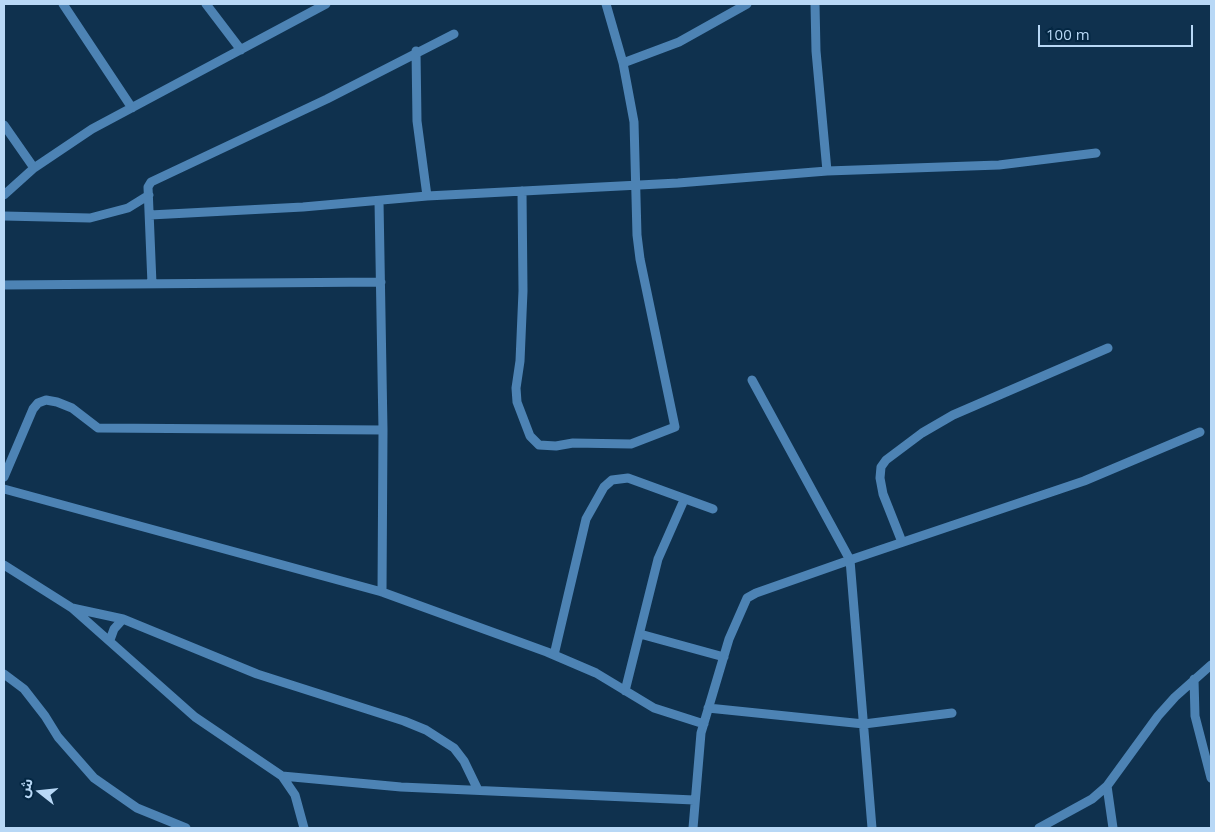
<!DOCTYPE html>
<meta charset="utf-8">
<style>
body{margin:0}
#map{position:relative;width:1215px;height:832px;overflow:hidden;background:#0f314e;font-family:"Open Sans","Noto Sans Arabic",sans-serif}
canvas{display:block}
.frame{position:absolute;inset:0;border:5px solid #b8d8f6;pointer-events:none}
.north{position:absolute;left:15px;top:767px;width:50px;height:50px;-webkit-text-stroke:4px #042743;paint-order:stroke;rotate:286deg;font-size:14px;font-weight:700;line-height:20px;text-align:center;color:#b8d8f6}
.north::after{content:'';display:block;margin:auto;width:18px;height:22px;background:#b8d8f6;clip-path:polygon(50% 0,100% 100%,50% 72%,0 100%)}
.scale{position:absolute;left:1038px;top:25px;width:155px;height:22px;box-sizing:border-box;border:2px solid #b8d8f6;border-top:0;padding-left:6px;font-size:15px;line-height:18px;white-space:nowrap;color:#b8d8f6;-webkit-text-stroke:4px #042743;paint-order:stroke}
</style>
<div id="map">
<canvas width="1215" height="832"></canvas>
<div class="frame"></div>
<div class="north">ش</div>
<div class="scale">100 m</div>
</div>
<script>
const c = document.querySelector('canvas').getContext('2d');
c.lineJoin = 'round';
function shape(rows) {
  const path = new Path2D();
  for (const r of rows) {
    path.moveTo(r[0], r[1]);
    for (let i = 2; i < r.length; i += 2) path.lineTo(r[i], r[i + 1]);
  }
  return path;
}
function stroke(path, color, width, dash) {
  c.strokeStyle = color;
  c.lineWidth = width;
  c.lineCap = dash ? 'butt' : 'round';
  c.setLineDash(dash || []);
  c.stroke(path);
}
stroke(shape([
 [63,4,132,108],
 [206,4,241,50],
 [815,4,816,51,827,171],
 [416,51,417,121,427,196],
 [623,63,679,42,747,4],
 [4,125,34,168],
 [522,191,523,291,520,361,516,388,517,402,530,436,539,445,556,446,573,443,631,444,675,427,640,259,637,235,634,122,623,63,606,4],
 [4,195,34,168,92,129,326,4],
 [379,201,383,430,382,592],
 [150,215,303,207,427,196,678,183,827,171,999,165,1096,153],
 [4,216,90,218,128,208,149,195],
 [152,284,148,187,151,182,327,99,454,34],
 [4,285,381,282],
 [752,380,850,560,872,828],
 [4,477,33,409,38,403,46,400,57,402,72,408,98,428,383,430],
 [4,489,382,592,547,652,596,673,654,708,704,724],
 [902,542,883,494,880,478,881,467,886,460,922,433,953,415,1108,348],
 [4,565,72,608,195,717,282,776,295,795,304,828],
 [72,608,123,619,257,674,404,721,426,730,454,748,464,761,478,790],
 [640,634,724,657],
 [110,640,114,629,123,619],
 [554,655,586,519,604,487,612,480,628,478,713,509],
 [4,674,24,689,45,716,58,737,94,778,137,808,186,828],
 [1194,679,1195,716,1211,778],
 [625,691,658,559,684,500],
 [708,708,864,724,952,713],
 [282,776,401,787,694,800],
 [1107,786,1113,828],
 [693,828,701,733,729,639,747,598,756,593,850,560,1084,481,1200,432],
 [1039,828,1092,799,1107,786,1158,716,1175,697,1211,665]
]), '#4d83b4', 9);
</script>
